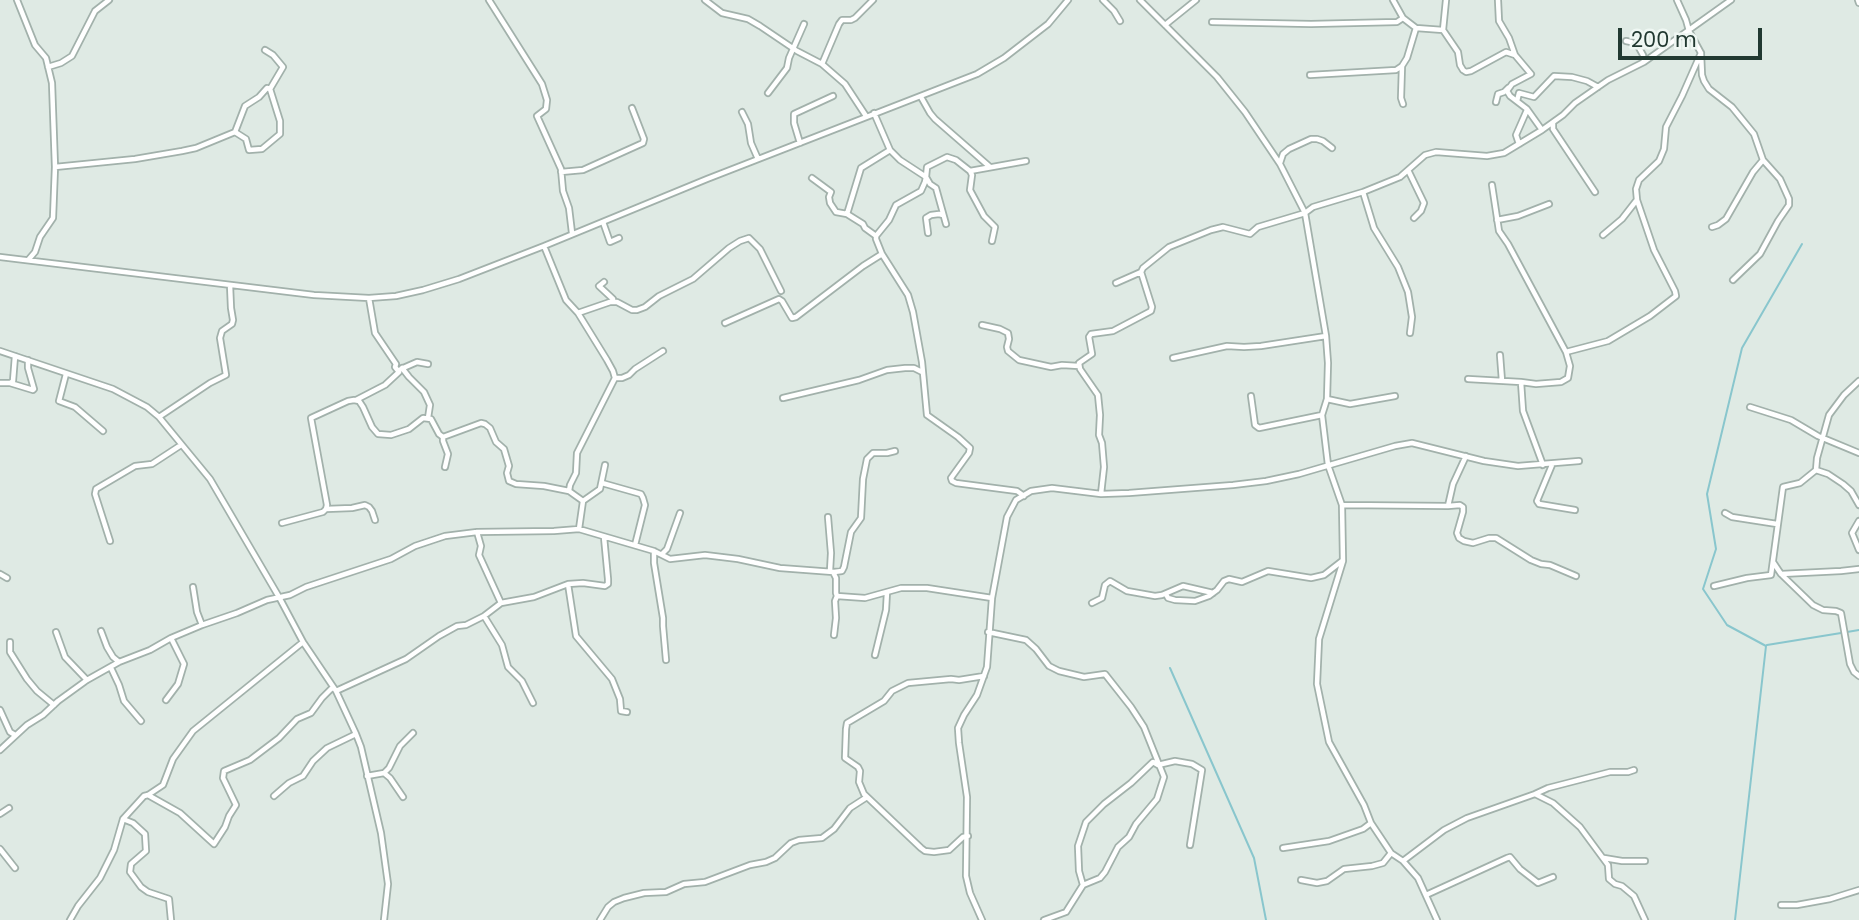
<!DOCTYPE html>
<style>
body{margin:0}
#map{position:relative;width:1859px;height:920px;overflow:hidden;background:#dfeae4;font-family:Poppins,sans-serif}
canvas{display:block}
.scale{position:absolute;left:1618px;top:28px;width:144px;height:32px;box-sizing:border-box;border:4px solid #213931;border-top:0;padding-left:9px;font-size:21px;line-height:24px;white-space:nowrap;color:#213931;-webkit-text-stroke:5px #eff7f3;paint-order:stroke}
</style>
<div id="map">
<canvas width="1859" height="920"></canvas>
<div class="scale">200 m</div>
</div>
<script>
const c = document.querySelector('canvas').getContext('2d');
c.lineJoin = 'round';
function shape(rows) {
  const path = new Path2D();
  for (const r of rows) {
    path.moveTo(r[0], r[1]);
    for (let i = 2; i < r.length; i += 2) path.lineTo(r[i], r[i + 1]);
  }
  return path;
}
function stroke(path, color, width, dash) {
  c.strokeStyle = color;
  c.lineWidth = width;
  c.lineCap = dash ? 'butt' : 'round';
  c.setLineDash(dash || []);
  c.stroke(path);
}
stroke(shape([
 [1847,632,1859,630],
 [1767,645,1841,633],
 [1170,668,1254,858,1266,920],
 [1735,920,1766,646,1727,625,1703,589,1716,549,1707,494,1742,348,1802,244]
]), '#89c6cd', 2);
const minor = shape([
 [17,0,35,45,46,58,52,83,55,167,53,218,40,237,35,252,29,259],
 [489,0,542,84,547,100,546,109,537,116,561,169,563,191,569,208,572,233],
 [705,0,722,13,748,19,760,26,797,51,822,64,845,84,866,116],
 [1103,0,1114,11,1120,21],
 [1446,0,1443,30,1458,52,1460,65,1463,70,1466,72,1471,71,1506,52,1515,55],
 [1498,0,1499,21,1509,38,1515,55,1531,74,1512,84,1507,91,1510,96,1527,109,1542,130,1563,115,1575,103,1608,80,1644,62,1731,0],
 [1677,0,1686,20,1689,31,1701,53,1702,75,1704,81,1709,89,1732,107,1754,134,1763,160,1780,179,1789,199,1789,205,1778,221,1760,254,1733,280],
 [1858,0,1859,3],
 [1212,22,1311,24,1397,22,1403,18,1393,0],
 [1165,25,1196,0],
 [1416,28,1443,30],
 [1626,41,1631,42,1638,46,1643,55,1644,61],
 [822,64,839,24,842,20,851,20,855,18,873,0],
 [1402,66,1401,98,1403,104],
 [48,67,61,63,72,56,95,11,109,0],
 [1310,75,1396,70,1402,66,1407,58,1416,28,1403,18],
 [768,93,787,68,789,58,804,24],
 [921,97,930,113,935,119,990,167],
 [1517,101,1519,93,1534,97,1554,76,1572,77,1587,81,1598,87],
 [1496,102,1498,94,1504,92,1508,88],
 [742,112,748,124,751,143,758,159],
 [874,113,890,150,900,160,926,177,925,182,921,191,896,205,889,220,876,236,876,239,882,254,908,295,913,312,922,362,927,415,958,437,970,448,969,453,951,478,952,481,956,483,1017,491,1024,496],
 [1553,123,1553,129,1595,192],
 [235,132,245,106,259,97,267,88,270,89],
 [800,143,794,123,794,114,833,96],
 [1519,144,1516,135,1527,110],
 [1280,163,1283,154,1289,149,1311,139,1317,139,1323,141,1332,148],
 [55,167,135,159,182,151,196,148,235,132,246,139,249,150,262,149,280,134,280,121,270,89,283,67,273,55,265,50],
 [1408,170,1424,203,1421,211,1414,218],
 [970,171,972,175,970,190,984,216,995,227,992,241],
 [561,172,583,170,643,143,644,139,632,108],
 [812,178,831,192,829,197,830,203,836,212,847,214,863,224,865,228,876,236],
 [1492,185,1499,231,1508,244,1566,352,1570,366,1568,378,1561,382,1536,384,1521,382,1523,411,1543,465],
 [1363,192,1374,228,1398,267,1408,292,1412,317,1410,333],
 [847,214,861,168,890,150],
 [1497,220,1518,216,1549,204],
 [603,222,610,242,619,238],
 [946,224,936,188,930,184,926,177,927,167,947,157,956,160,970,171,1026,161],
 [1712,227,1718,225,1726,219,1753,172,1763,160],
 [928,233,926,218,931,215,939,214,943,215],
 [1603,235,1622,219,1636,201],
 [544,246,566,300,578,313,607,360,613,371,615,378,577,453,576,473,570,485,569,491,583,501,579,529],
 [0,257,314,295,369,298,396,296,423,290,459,279,544,246,707,179,977,74,1004,58,1048,24,1068,0],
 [604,282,599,286,613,299,612,302],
 [1116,283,1141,272],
 [578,313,610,302,617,302,632,310,637,310,645,307,659,296,693,279,729,248,740,241,749,238,760,249,781,291],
 [725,323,779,299,782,301,792,318,796,317,863,266,882,254],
 [982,325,1000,329,1008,333,1009,339,1007,347,1008,351,1019,360,1051,367,1062,365,1079,366],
 [0,351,113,389,147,407,159,417,210,479,279,597,303,642,336,691,356,734,361,747,381,833,388,884,384,920],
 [1566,352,1608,341,1650,316,1676,296,1675,291,1654,250,1637,200,1636,189,1639,180,1659,161,1664,149,1666,127,1682,96,1701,53],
 [1500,355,1502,381],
 [1173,358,1227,346,1244,347,1261,346,1326,336],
 [402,368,409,377,424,392,430,405,428,418],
 [401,369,417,362,428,364],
 [66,374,59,401,75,407,103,431],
 [615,378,622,378,629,375,635,369,663,351],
 [1468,379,1521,382],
 [0,383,10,383,13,381,15,356],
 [10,383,33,390,34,389,28,368,28,360],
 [1251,396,1255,425,1259,428,1322,415],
 [783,398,859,380,887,370,905,368,914,368,922,372],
 [1327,399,1350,404,1395,396],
 [356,400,385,385,399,372,395,367,396,364,375,333,369,298],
 [1750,407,1791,420,1818,436,1859,453],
 [159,417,210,383,226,375,220,338,222,331,232,324,233,320,231,308,230,285],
 [443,437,443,441,448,454,445,467],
 [1552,465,1537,501,1539,504,1575,510],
 [1816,470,1828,474,1843,484,1851,491,1859,505],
 [602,483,641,494,643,498,645,505,635,545],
 [1101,494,1104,467,1102,443,1099,435,1100,415,1098,395,1080,369,1079,363,1092,354,1089,337,1091,334,1113,331,1151,311,1152,307,1141,272,1143,268,1169,247,1211,230,1223,227,1250,234,1258,227,1305,213,1280,164,1245,112,1217,77,1140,0],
 [583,501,600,489,605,465],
 [1342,505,1448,506,1460,505,1463,507,1463,512,1457,533,1459,538,1464,541,1473,543,1489,538,1496,538,1531,560,1541,564,1550,565,1576,576],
 [1448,506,1453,484,1466,456],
 [326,509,352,508,365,505,369,507,372,511,375,520],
 [1725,513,1732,517,1777,524],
 [828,517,831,553,830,571],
 [1859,521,1852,533,1859,550],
 [282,523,323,512,326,509,327,505,311,418,348,401,354,400,359,401,363,407,372,427,378,434,391,435,409,429,423,418,431,419,439,434,443,437,481,423,485,424,490,428,496,442,504,449,509,466,507,473,509,481,516,484,544,486,569,491],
 [477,532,481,546,479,555,501,603,534,597,568,584,583,583,605,586,608,584,608,579,604,537],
 [110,541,95,494,96,489,135,466,152,464,181,445],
 [654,551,654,563,663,618,663,626,666,660],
 [662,554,667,549,680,513],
 [1773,562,1781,574,1841,571,1859,569],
 [834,572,842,571,844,567,851,532,861,518,863,479,867,459,873,453,887,453,895,451],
 [0,574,7,578],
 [1781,574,1813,605,1823,610,1836,611,1841,613,1850,664,1854,672,1859,676],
 [568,584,576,636,612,679,620,699,621,711,627,712],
 [1714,586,1747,578,1771,575,1783,487,1800,483,1816,470,1817,458,1829,415,1844,395,1859,381],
 [193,587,197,612,202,625],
 [1166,594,1168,598,1175,600,1195,601,1209,596,1217,590,1224,581,1229,579,1242,582,1268,571,1311,578,1324,575,1342,561],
 [1092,603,1102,598,1105,585,1110,581,1127,591,1155,596,1162,595,1183,586,1213,593],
 [484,616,502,645,508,667,522,681,533,703],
 [101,631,107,647,113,657,119,662],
 [56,632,65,657,87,680],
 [988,632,1026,640,1036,649,1049,666,1059,671,1084,677,1105,674,1131,707,1144,727,1164,777,1157,799,1136,824,1129,837,1118,847,1105,872,1100,878,1083,885,1066,912,1044,920],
 [834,635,836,618,835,601,837,596],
 [10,642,10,652,27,679,37,691,54,705],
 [875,655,886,610,887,592],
 [111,668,119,685,124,701,141,721],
 [336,691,406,659,439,636,457,626,466,625,484,616,501,603],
 [166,700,178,684,184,664,171,638],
 [0,710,10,732,15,735],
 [0,750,27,725,43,715,58,701,87,680,119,662,150,650,171,638,202,625,237,613,267,600,290,595,306,587,391,559,415,546,445,536,477,532,554,531,579,529,654,551,670,559,705,555,738,559,780,568,833,572,836,578,836,593,837,596,865,598,901,588,927,588,992,598],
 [384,773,390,778,403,797],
 [367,776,384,773,389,768,400,746,413,733],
 [1535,794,1548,788,1610,772,1628,772,1634,770],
 [148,795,180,813,214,844,225,827,229,816,236,805,223,778,224,771,250,760,279,738,297,719,311,713,322,698,333,687],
 [274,796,289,783,303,776,313,761,327,748,356,734],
 [0,814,9,808],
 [123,819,133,823,145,834,146,851,131,864,130,872,141,887,148,892,169,899,171,920],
 [968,836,963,837,949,850,934,852,925,851,921,848,864,794,859,782,860,771,858,767,845,758,846,729,847,723,884,701,892,691,908,683,951,679,959,680,984,676],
 [1283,848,1329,841,1363,829,1371,823],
 [0,849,15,868],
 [1604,858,1622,861,1645,861],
 [1403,861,1444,830,1467,818,1535,794,1553,803,1580,827,1608,865,1609,879,1615,884,1622,886,1634,896,1645,920],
 [1301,880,1317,883,1327,881,1344,869,1372,866,1383,863,1391,853],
 [1083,885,1079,871,1078,846,1086,822,1104,804,1131,783,1153,762,1158,765,1175,761,1192,764,1202,770,1190,845],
 [1426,895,1507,858,1510,857,1520,869,1538,883,1553,877],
 [1781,905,1797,905,1830,899,1859,890],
 [70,920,78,906,100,878,114,850,123,819,144,796,148,795,163,785,173,759,193,731,303,642],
 [600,920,608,907,614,902,624,898,644,893,666,892,684,884,705,882,750,865,766,862,775,858,791,843,799,840,822,838,834,829,850,808,867,797],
 [982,920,970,893,966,876,967,797,959,743,958,728,964,715,977,695,987,667,992,598,1007,517,1016,500,1031,491,1052,488,1101,494,1129,493,1233,485,1266,481,1299,474,1395,446,1412,443,1484,461,1518,466,1579,461],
 [1437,920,1418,878,1403,861,1391,853,1371,823,1364,805,1329,742,1317,684,1319,639,1343,561,1342,505,1328,465,1322,415,1327,399,1328,363,1326,336,1305,213,1313,207,1363,192,1400,177,1425,155,1436,152,1487,156,1504,153,1542,130]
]);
stroke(minor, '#a2b1ab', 8);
stroke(minor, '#fff', 4.5);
</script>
